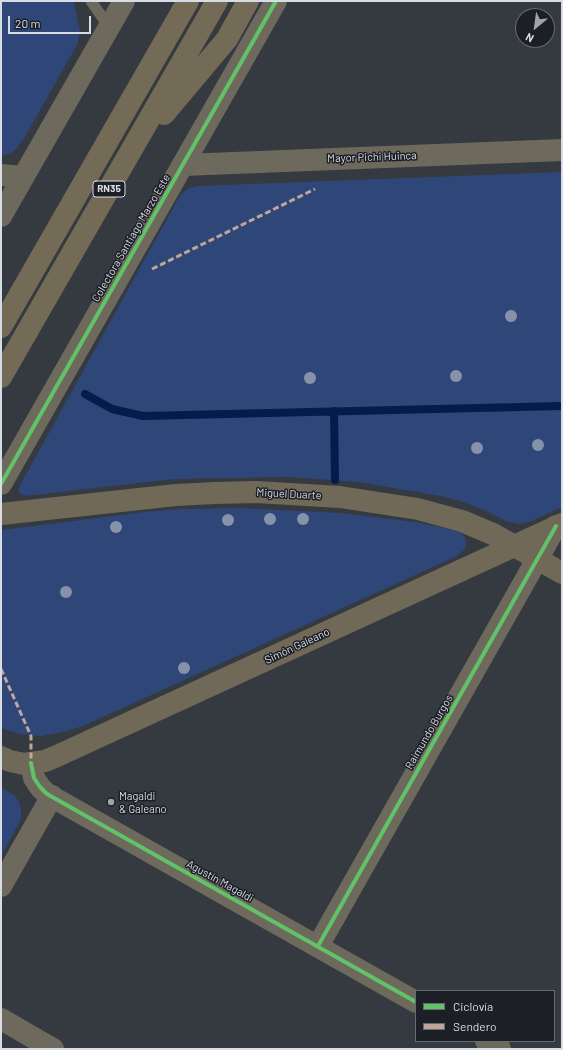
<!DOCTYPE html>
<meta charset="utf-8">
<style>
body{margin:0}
#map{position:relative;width:563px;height:1050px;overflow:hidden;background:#353940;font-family:Barlow,sans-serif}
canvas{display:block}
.frame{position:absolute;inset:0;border:2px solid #d8dde5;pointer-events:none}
.legend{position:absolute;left:415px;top:990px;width:140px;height:52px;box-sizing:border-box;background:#1c1f25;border:1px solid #676b72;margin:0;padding:5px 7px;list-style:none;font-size:12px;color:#d8dde5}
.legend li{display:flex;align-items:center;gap:8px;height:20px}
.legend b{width:20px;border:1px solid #676b72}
.north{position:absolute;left:515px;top:8px;width:40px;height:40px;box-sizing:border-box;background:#1c1f25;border:1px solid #676b72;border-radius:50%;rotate:209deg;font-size:11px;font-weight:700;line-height:16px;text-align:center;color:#d8dde5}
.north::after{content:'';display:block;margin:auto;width:14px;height:18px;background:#9fa4ab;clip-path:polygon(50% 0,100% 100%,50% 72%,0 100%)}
.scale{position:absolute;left:8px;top:16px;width:83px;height:18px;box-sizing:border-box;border:2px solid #d8dde5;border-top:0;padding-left:5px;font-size:12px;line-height:14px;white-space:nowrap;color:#d8dde5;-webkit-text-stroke:3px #1c1f25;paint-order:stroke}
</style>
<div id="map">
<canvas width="563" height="1050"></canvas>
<div class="frame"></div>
<ul class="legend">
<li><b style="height:5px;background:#61c268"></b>Ciclovía</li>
<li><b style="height:5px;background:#c0a59a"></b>Sendero</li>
</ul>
<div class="north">N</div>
<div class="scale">20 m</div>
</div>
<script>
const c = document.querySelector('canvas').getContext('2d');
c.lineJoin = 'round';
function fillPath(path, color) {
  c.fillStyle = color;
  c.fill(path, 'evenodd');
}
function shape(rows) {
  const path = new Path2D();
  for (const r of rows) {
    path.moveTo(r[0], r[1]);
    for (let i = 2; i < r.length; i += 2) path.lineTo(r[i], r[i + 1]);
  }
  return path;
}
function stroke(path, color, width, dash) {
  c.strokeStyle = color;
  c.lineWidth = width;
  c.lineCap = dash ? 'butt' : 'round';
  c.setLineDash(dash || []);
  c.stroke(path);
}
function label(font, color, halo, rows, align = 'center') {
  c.font = font + ' Barlow,sans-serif';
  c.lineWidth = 3;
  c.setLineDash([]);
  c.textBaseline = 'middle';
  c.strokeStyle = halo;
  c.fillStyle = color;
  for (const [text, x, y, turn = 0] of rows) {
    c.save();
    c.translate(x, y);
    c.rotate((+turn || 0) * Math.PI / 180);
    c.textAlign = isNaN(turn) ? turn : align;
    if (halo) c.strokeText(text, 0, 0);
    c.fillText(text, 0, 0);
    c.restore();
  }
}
fillPath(shape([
 [1,1,74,1,80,32,77,45,23,140,14,151,6,155,1,155],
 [562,172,562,507,529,522,519,524,508,522,484,510,463,502,441,496,358,482,288,477,175,479,25,496,19,493,19,487,178,199,183,193,189,188,198,186],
 [240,508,340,513,416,522,458,531,465,537,466,546,464,550,457,556,83,726,63,732,41,736,20,734,1,728,1,530,144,512,182,509],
 [1,787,15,796,19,802,21,810,21,818,18,825,1,856]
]), '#2f4778');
stroke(shape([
 [85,394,112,409,143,416,562,406],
 [334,411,335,480]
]), '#071a4c', 8);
stroke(shape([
 [91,1,109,27]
]), '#6e695d', 11);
stroke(shape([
 [183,165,562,150],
 [1,175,23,177],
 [1,886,52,796],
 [318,946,556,526],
 [1,1019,53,1049]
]), '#6e695d', 22);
stroke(shape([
 [1,216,124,1],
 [1,484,276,1],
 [31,763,34,778,40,787,47,794,416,1002],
 [486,1041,500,1049]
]), '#6e695d', 22);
stroke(shape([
 [1,514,176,495,215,493,256,492,340,497,418,509,462,521,495,535,562,573],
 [1,757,10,761,24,764,45,761,57,756,562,524]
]), '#706958', 22);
stroke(shape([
 [164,114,227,39,248,1],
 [1,327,188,1],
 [1,377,217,1]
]), '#746b56', 22);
stroke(shape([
 [152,269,315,189],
 [1,669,31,736,31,763]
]), '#c0a59a', 3, [6, 3]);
stroke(shape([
 [1,484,276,1],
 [31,763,34,778,40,787,47,794,416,1002],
 [318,946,556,526]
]), '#61c268', 4);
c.fillStyle = '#8692a9';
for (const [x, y] of [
 [511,316],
 [456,376],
 [310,378],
 [538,445],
 [477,448],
 [270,519],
 [303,519],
 [228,520],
 [116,527],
 [66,592],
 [184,668]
]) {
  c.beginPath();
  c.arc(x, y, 6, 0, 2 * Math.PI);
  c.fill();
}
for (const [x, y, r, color] of [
 [111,802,4,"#9fa4ab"]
]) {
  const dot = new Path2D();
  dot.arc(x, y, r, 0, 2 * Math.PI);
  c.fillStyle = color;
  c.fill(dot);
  stroke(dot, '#1c1f25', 1.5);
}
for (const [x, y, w] of [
 [109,189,32]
]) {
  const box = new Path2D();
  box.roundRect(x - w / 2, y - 8, w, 16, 3);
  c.fillStyle = '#1c1f25';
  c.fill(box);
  stroke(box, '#d8dde5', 1);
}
label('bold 10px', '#d8dde5', null, [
 ["RN35",109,189]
]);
label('11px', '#d8dde5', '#1c1f25', [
 ["Mayor Pichi Huinca",372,157,-2],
 ["Colectora Santiago Marzo Este",131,238,-60],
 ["Miguel Duarte",289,494,3],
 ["Simón Galeano",297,646,-25],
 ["Raimundo Burgos",429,732,-60],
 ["Agustín Magaldi",220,881,29]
]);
label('11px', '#d8dde5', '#1c1f25', [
 ["Magaldi",119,796],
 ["& Galeano",119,809]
], 'left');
</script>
